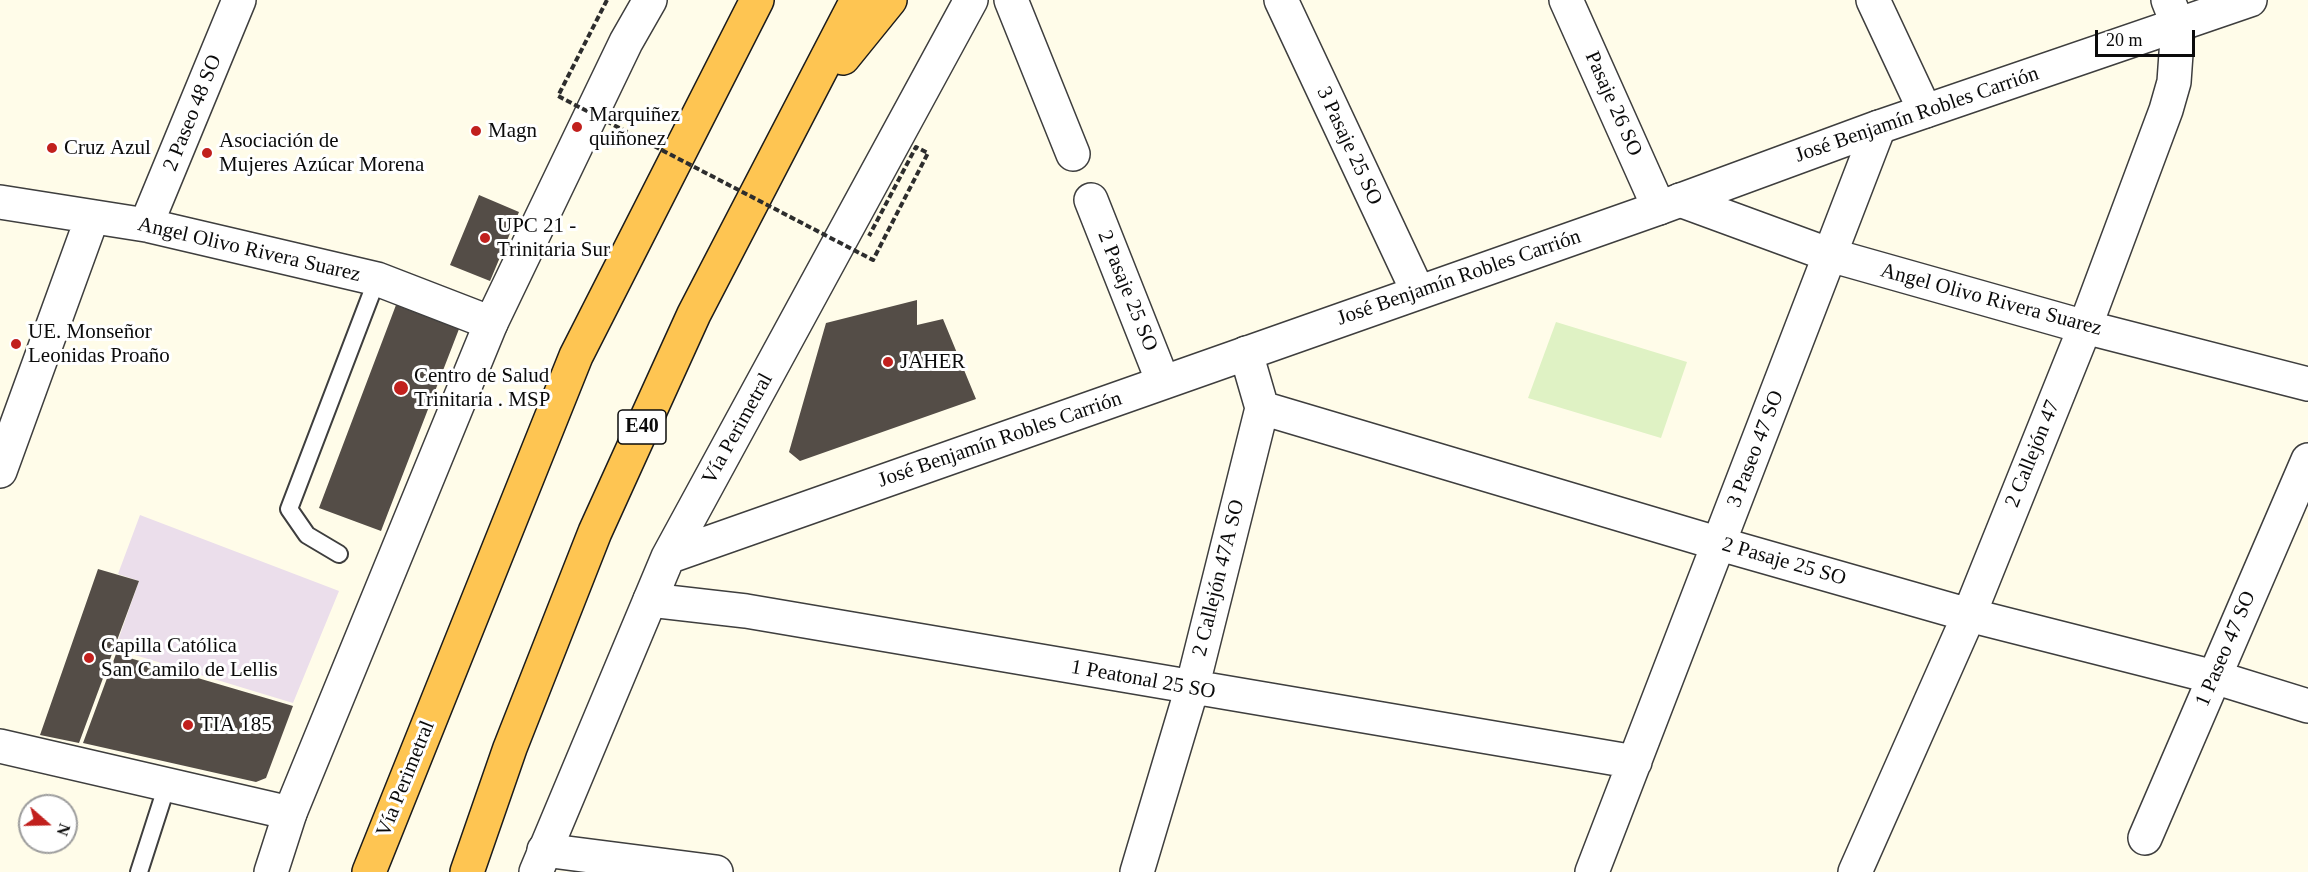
<!DOCTYPE html>
<meta charset="utf-8">
<style>
body{margin:0}
#map{position:relative;width:2308px;height:872px;overflow:hidden;background:#fffce9;font-family:"Times New Roman",serif}
canvas{display:block}
.north{position:absolute;left:18px;top:794px;width:60px;height:60px;box-sizing:border-box;background:#fff;border:2px solid #9d9d9d;border-radius:50%;rotate:110deg;font-size:16px;font-weight:700;line-height:24px;text-align:center;color:#0b0b0b}
.north::after{content:'';display:block;margin:auto;width:21px;height:27px;background:#c1201d;clip-path:polygon(50% 0,100% 100%,50% 72%,0 100%)}
.scale{position:absolute;left:2095px;top:30px;width:100px;height:27px;box-sizing:border-box;border:3px solid #0b0b0b;border-top:0;padding-left:8px;font-size:18px;line-height:21px;white-space:nowrap;color:#0b0b0b;-webkit-text-stroke:4px #fff;paint-order:stroke}
</style>
<div id="map">
<canvas width="2308" height="872"></canvas>
<div class="north">N</div>
<div class="scale">20 m</div>
</div>
<script>
const c = document.querySelector('canvas').getContext('2d');
c.lineJoin = 'round';
function fillPath(path, color) {
  c.fillStyle = color;
  c.fill(path, 'evenodd');
}
function shape(rows) {
  const path = new Path2D();
  for (const r of rows) {
    path.moveTo(r[0], r[1]);
    for (let i = 2; i < r.length; i += 2) path.lineTo(r[i], r[i + 1]);
  }
  return path;
}
function stroke(path, color, width, dash) {
  c.strokeStyle = color;
  c.lineWidth = width;
  c.lineCap = dash ? 'butt' : 'round';
  c.setLineDash(dash || []);
  c.stroke(path);
}
function label(font, color, halo, rows, align = 'center') {
  c.font = font + ' "Times New Roman",serif';
  c.lineWidth = 6;
  c.setLineDash([]);
  c.textBaseline = 'middle';
  c.strokeStyle = halo;
  c.fillStyle = color;
  for (const [text, x, y, turn = 0] of rows) {
    c.save();
    c.translate(x, y);
    c.rotate((+turn || 0) * Math.PI / 180);
    c.textAlign = isNaN(turn) ? turn : align;
    if (halo) c.strokeText(text, 0, 0);
    c.fillText(text, 0, 0);
    c.restore();
  }
}
fillPath(shape([
 [140,515,339,591,293,703,115,649,139,581,118,574]
]), '#ebdeeb');
fillPath(shape([
 [1556,322,1687,362,1661,438,1528,398]
]), '#dff2c4');
fillPath(shape([
 [479,195,519,212,490,281,450,265],
 [917,300,917,325,943,319,976,399,800,461,789,452,826,323],
 [396,305,459,329,381,531,319,508],
 [98,569,139,581,79,743,40,735],
 [116,654,293,706,266,778,256,782,83,743]
]), '#544d47');
const service = shape([
 [339,554,307,535,289,509,377,279],
 [139,872,167,785]
]);
const minor = shape([
 [1011,0,1073,154],
 [1281,0,1418,292],
 [1566,0,1659,208],
 [1873,0,1925,111],
 [1091,200,1163,382],
 [1680,200,1830,255,2085,327,2308,384],
 [0,202,146,225,377,279,491,323],
 [146,225,239,0],
 [1262,408,1720,544,1969,615,2214,677,2308,706],
 [0,471,92,218],
 [650,600,746,611,1635,762],
 [0,746,290,813],
 [2145,838,2308,460],
 [544,850,716,872],
 [1137,872,1192,688,1262,408,1246,353],
 [1592,872,1879,127],
 [1855,872,1969,615,2085,327,2166,110,2174,82,2178,25,2168,0]
]);
const tertiary = shape([
 [668,557,1659,208,1879,127,2250,0],
 [271,872,290,813,491,323,626,42,650,0],
 [536,872,668,557,971,0]
]);
const trunk = shape([
 [843,58,890,0],
 [369,872,576,356,757,0],
 [467,872,510,748,595,532,694,314,857,0]
]);
stroke(service, '#3e3e3e', 20);
stroke(minor, '#3e3e3e', 36);
stroke(tertiary, '#3e3e3e', 36);
stroke(trunk, '#1c1c1c', 36);
stroke(service, '#fff', 16);
stroke(minor, '#fff', 33);
stroke(tertiary, '#fff', 33);
stroke(trunk, '#fec552', 33);
stroke(shape([
 [607,0,558,96,873,260,928,153,916,147,869,236]
]), '#2d2d2d', 4, [6, 3]);
for (const [x, y, r, color] of [
 [577,127,6,"#c1201d"],
 [476,131,6,"#c1201d"],
 [52,148,6,"#c1201d"],
 [207,153,6,"#c1201d"],
 [485,238,6,"#c1201d"],
 [16,344,6,"#c1201d"],
 [888,362,6,"#c1201d"],
 [401,388,8,"#c1201d"],
 [89,658,6,"#c1201d"],
 [188,725,6,"#c1201d"]
]) {
  const dot = new Path2D();
  dot.arc(x, y, r, 0, 2 * Math.PI);
  c.fillStyle = color;
  c.fill(dot);
  stroke(dot, '#fff', 2);
}
for (const [x, y, w] of [
 [642,427,48]
]) {
  const box = new Path2D();
  box.roundRect(x - w / 2, y - 17, w, 34, 4.5);
  c.fillStyle = '#fff';
  c.fill(box);
  stroke(box, '#0b0b0b', 1.5);
}
label('bold 20px', '#0b0b0b', null, [
 ["E40",642,427]
]);
label('21px', '#0b0b0b', '#fff', [
 ["Pasaje 26 SO",1613,104,66],
 ["2 Paseo 48 SO",193,113,-68],
 ["José Benjamín Robles Carrión",1917,115,-19],
 ["3 Pasaje 25 SO",1349,146,65],
 ["Angel Olivo Rivera Suarez",249,250,13],
 ["José Benjamín Robles Carrión",1459,278,-19],
 ["2 Pasaje 25 SO",1127,291,68],
 ["Angel Olivo Rivera Suarez",1991,300,15],
 ["Vía Perimetral",738,429,-61],
 ["José Benjamín Robles Carrión",1000,440,-19],
 ["3 Paseo 47 SO",1756,449,-69],
 ["2 Callejón 47",2033,454,-68],
 ["2 Pasaje 25 SO",1784,562,16],
 ["2 Callejón 47A SO",1219,578,-76],
 ["1 Paseo 47 SO",2226,649,-67],
 ["1 Peatonal 25 SO",1143,680,10],
 ["Vía Perimetral",406,779,-68]
]);
label('21px', '#0b0b0b', '#fff', [
 ["Marquiñez",589,115],
 ["quiñonez",589,139],
 ["Magn",488,131],
 ["Asociación de",219,141],
 ["Mujeres Azúcar Morena",219,165],
 ["Cruz Azul",64,148],
 ["UPC 21 -",497,226],
 ["Trinitaria Sur",497,250],
 ["UE. Monseñor",28,332],
 ["Leonidas Proaño",28,356],
 ["JAHER",900,362],
 ["Centro de Salud",414,376],
 ["Trinitaria . MSP",414,400],
 ["Capilla Católica",101,646],
 ["San Camilo de Lellis",101,670],
 ["TIA 185",200,725]
], 'left');
</script>
